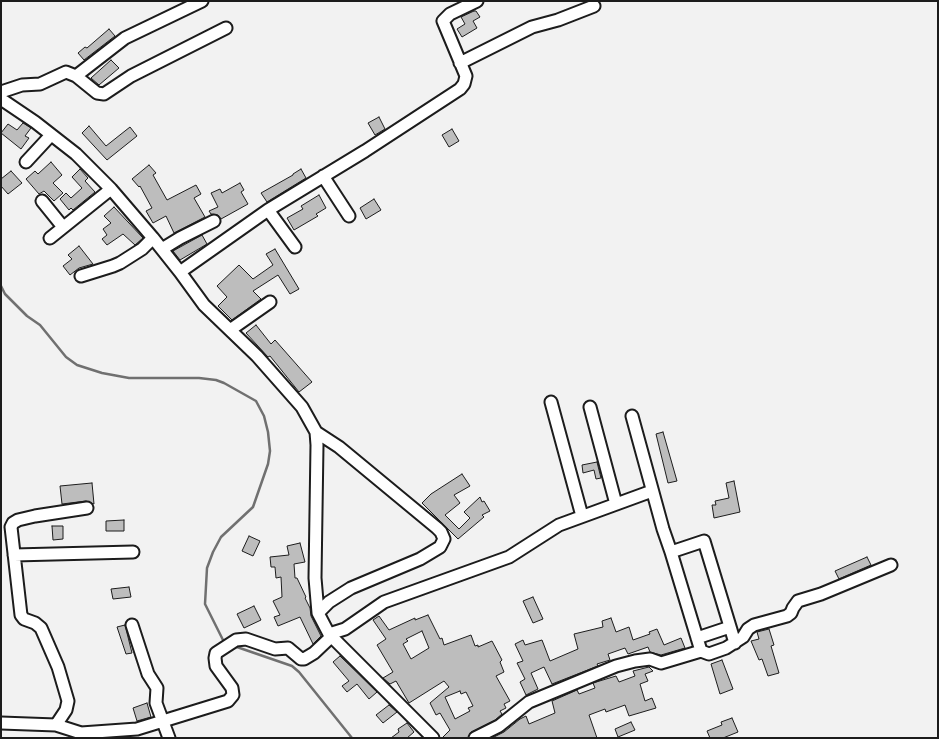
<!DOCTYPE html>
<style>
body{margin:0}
#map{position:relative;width:939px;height:739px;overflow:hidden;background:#f2f2f2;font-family:Pangolin,sans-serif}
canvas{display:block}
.frame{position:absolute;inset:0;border:2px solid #1c1c1c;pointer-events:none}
</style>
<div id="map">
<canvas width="939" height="739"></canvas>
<div class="frame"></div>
</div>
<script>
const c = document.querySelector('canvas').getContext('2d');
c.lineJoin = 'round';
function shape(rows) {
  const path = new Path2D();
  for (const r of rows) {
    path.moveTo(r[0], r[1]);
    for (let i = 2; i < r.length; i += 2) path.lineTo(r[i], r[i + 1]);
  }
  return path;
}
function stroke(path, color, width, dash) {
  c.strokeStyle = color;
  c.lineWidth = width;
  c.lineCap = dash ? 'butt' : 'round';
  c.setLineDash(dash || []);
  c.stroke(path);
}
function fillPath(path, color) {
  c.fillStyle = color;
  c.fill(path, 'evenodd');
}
stroke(shape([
 [1,286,5,294,27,316,40,325,66,357,77,365,102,373,129,378,199,378,216,380,224,383,256,401,264,416,268,432,270,451,268,464,253,507,221,537,213,552,207,568,205,604,224,642,226,643],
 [234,646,292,666,299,672,352,738]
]), '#707070', 2.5);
const building = shape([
 [474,11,476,11,480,17,473,21,477,28,462,37,457,29,465,24,461,17,474,11],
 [109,29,115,36,84,60,78,53,85,47,87,48,109,29],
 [111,60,119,68,99,85,91,78,111,60],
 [379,117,385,129,375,135,368,123,379,117],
 [23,123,31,128,25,136,29,138,21,149,1,133,8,124,17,130,23,123],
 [89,126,106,146,130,127,137,136,107,160,82,133,89,126],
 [452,129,459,141,449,147,442,135,452,129],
 [51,162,62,175,53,183,63,193,54,201,44,191,39,194,26,179,35,171,38,174,51,162],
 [149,165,156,173,153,175,167,200,196,185,201,194,194,198,205,217,174,233,166,216,153,223,146,211,152,208,140,186,139,187,132,179,149,165],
 [80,169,88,178,85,181,95,192,73,210,71,208,69,210,60,199,66,193,71,198,82,188,72,177,80,169],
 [301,169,306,178,267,202,261,193,293,175,293,174,301,169],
 [11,171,22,183,8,194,1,186,1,179,11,171],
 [240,183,244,190,241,192,248,204,221,219,218,215,211,214,209,211,218,207,211,193,220,189,222,193,240,183],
 [319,195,326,208,316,214,318,216,294,230,287,218,303,209,301,206,319,195],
 [374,199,381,210,366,219,360,208,374,199],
 [114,207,143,238,135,245,123,234,107,245,102,239,107,235,103,229,111,223,104,216,114,207],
 [202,235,207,244,180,260,173,251,202,235],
 [79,246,93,264,79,268,70,275,63,266,72,259,68,255,79,246],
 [275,249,299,289,290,294,278,275,253,291,261,299,232,320,218,306,227,297,217,286,239,265,253,279,273,265,266,254,275,249],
 [256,325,271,344,275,340,312,382,299,392,270,356,268,357,246,333,256,325],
 [663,432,677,481,668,483,656,434,663,432],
 [597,462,601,478,596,479,594,470,583,473,582,465,597,462],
 [462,474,470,486,454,495,460,503,445,515,459,529,470,518,464,512,480,497,482,502,484,501,490,511,482,515,484,517,458,539,422,503,431,494,462,474],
 [734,481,740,512,714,518,712,505,716,505,715,501,729,498,726,483,734,481],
 [92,483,94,504,86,501,62,504,60,486,92,483],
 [124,520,124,531,106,531,106,521,124,520],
 [52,526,63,526,63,539,53,540,52,526],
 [249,536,260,541,253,556,242,551,249,536],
 [300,543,305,562,294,564,295,578,297,578,306,597,305,598,310,608,311,616,321,636,313,644,300,617,278,626,274,617,280,615,273,601,282,597,281,577,276,578,275,567,271,567,270,557,289,555,287,546,300,543],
 [867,557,871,565,839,579,835,571,867,557],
 [129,587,131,597,113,599,111,589,129,587],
 [533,597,543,619,533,623,523,601,533,597],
 [254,606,261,620,244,628,237,614,254,606],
 [428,615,440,639,442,638,444,645,471,635,475,646,478,645,478,647,492,641,502,660,500,662,504,672,496,676,510,701,504,704,506,708,500,711,502,714,495,720,471,732,468,738,442,738,450,730,440,713,436,715,430,703,449,687,444,681,409,703,396,681,390,684,383,678,393,672,377,645,386,639,373,620,379,616,389,630,415,618,415,620,428,615],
 [422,631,429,648,411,659,403,644,408,641,406,639,422,631],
 [460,691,461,694,466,692,473,706,468,708,470,711,455,719,445,697,460,691],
 [611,618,616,632,629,627,633,640,650,634,649,632,657,629,664,645,681,638,685,648,661,655,650,652,648,647,628,654,625,648,608,654,610,660,597,664,598,666,552,684,544,667,531,673,538,689,526,695,520,682,525,679,517,663,523,661,515,644,523,640,525,645,542,640,550,661,578,649,574,634,603,627,602,621,611,618],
 [125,625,132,653,126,654,117,627,125,625],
 [769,629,774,645,771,646,779,673,768,676,762,659,759,660,751,641,759,639,757,632,769,629],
 [340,656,377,692,369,699,357,684,347,692,342,686,349,681,333,662,340,656],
 [722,660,733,689,720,694,711,664,722,660],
 [649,667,653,671,645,674,648,681,640,684,645,701,652,698,656,708,629,716,625,705,606,712,605,709,589,715,597,738,492,738,504,732,520,719,526,716,529,724,555,713,552,701,577,690,579,694,595,688,593,683,616,676,619,682,635,676,633,671,649,667],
 [147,703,151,717,137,721,133,708,147,703],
 [389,705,397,712,383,723,376,715,389,705],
 [732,718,738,732,723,738,710,738,707,731,722,725,721,722,732,718],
 [631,722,635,730,618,737,615,729,631,722],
 [407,723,414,732,407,738,391,738,399,732,398,729,407,723]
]);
fillPath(building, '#bdbdbd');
stroke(building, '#1c1c1c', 1);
const minor = shape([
 [460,63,532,27,558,20,594,6],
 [76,76,125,38,202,1],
 [1,92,22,85,40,84,66,72,76,76,97,93,104,94,131,76,226,28],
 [1,99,35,122,76,154,111,189,153,238,180,272,204,305,257,356,302,407,316,432,317,445,315,578,318,613,329,634,433,738],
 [26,162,51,135],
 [323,176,349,216],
 [42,201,63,227],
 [268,210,295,247],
 [50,238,111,189],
 [162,249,180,238,214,221],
 [180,272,268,210,365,151,460,89,464,84,466,76,443,21,450,14,477,1],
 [81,276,113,266,120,263,142,249,153,238],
 [230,330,270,302],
 [551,402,582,516],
 [590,407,616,504],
 [316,432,339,447,437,528,441,532,444,539,440,547,420,559,351,588,329,602,318,613],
 [671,552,704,541,735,643],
 [14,555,133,552],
 [132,625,148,674,157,688,156,703,169,738],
 [329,634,345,629,384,602,509,557,559,525,652,491],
 [697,638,730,627],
 [701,651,709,654,726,648,743,637,748,629,754,625,787,616,791,613,793,608,798,601,821,594,891,565],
 [1,723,56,725,81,733,137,729,228,701,233,695,232,688,216,666,215,658,216,653,236,640,246,639,275,649,288,648,301,659,304,659,314,653,332,636],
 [56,725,66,710,68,701,58,667,41,628,35,623,24,619,21,615,11,527,13,523,18,520,35,516,87,508],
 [475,738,499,726,529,702,616,666,635,661,650,659,661,663,701,651,671,552,663,529,632,416]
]);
stroke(minor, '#1c1c1c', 15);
stroke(minor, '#fff', 11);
</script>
